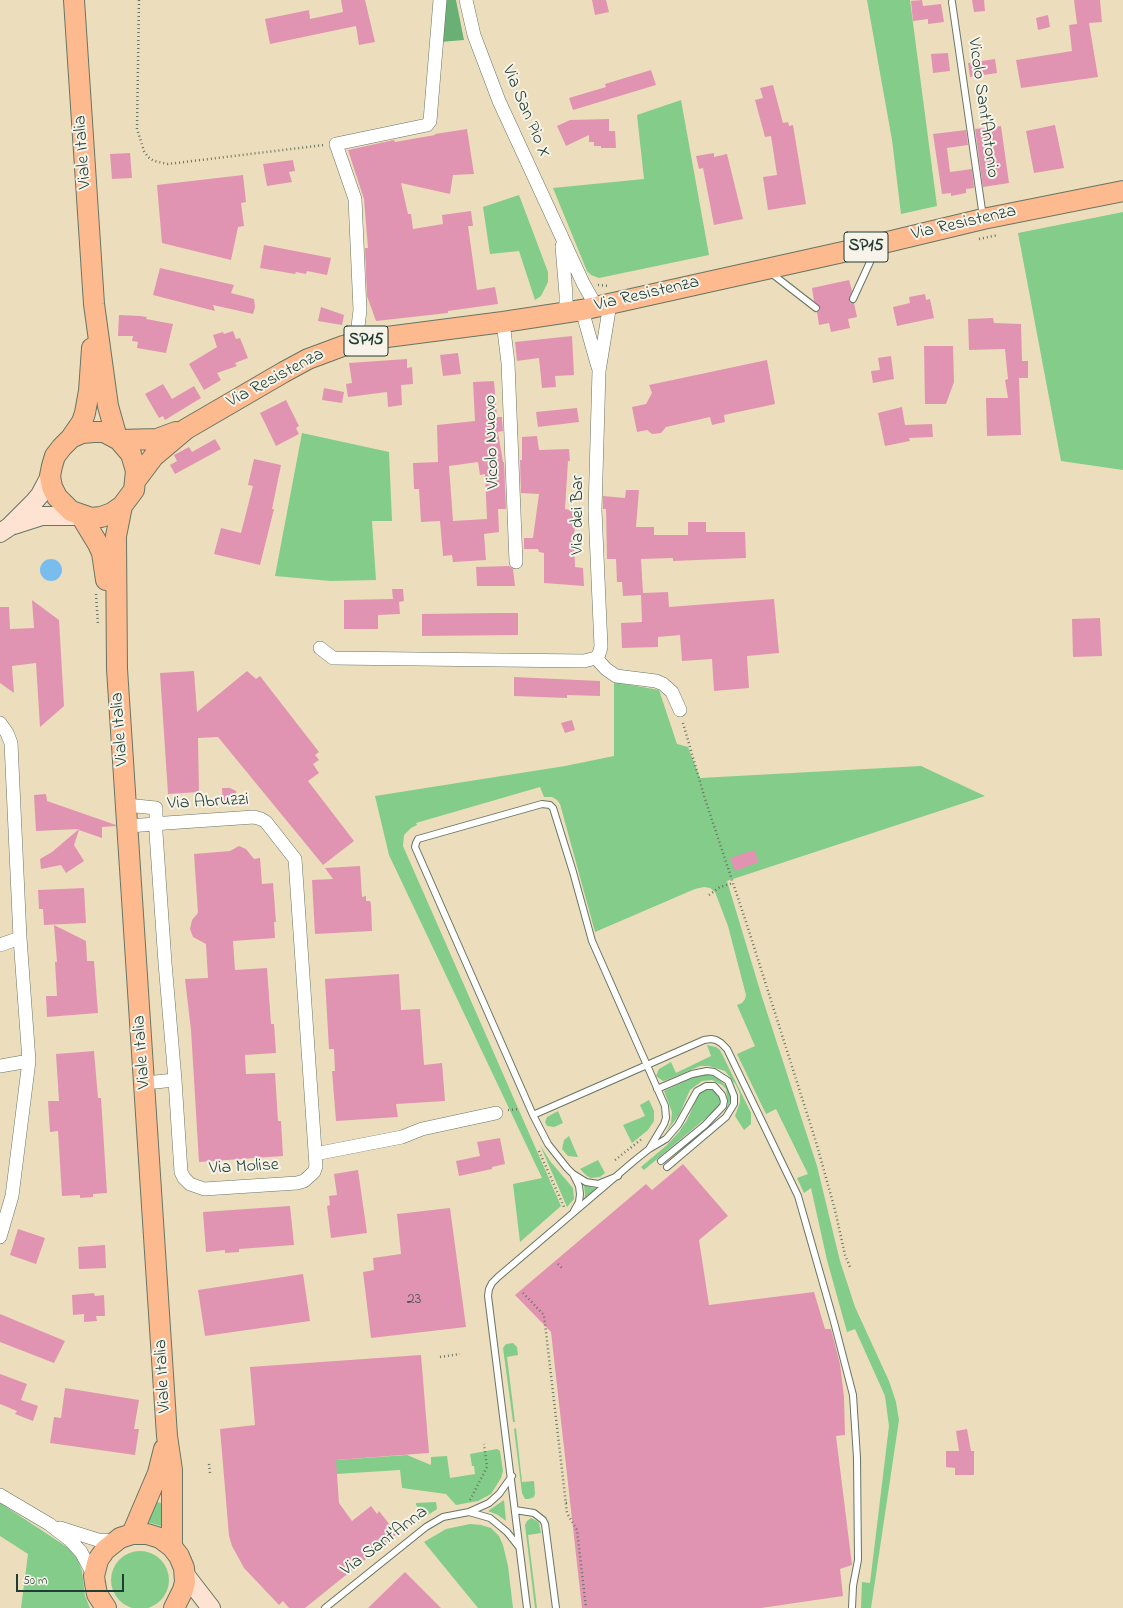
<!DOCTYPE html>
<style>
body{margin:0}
#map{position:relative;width:1123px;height:1608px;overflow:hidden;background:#ecdebc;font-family:"Indie Flower",sans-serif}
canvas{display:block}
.scale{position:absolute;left:16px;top:1574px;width:108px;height:18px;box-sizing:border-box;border:2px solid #1f3d34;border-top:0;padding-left:5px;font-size:12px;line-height:14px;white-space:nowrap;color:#1f3d34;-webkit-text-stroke:3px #f7f3e8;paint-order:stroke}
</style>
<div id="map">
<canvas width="1123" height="1608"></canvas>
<div class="scale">50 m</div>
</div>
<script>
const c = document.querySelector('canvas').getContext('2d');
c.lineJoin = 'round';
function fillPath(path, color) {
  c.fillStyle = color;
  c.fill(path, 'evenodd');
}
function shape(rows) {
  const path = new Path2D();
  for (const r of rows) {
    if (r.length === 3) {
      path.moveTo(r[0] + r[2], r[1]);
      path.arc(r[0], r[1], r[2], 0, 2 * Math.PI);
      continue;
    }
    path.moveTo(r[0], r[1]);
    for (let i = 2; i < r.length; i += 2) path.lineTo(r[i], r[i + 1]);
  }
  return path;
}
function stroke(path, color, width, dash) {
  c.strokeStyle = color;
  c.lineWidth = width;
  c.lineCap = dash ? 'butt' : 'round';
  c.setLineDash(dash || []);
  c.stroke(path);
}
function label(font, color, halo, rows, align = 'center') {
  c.font = font + ' "Indie Flower",sans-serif';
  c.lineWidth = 4;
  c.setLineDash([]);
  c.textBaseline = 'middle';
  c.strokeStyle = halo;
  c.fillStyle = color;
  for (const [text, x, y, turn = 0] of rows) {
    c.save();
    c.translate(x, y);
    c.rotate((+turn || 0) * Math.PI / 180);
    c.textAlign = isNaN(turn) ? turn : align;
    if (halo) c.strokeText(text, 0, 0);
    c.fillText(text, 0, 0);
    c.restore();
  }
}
fillPath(shape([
 [867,0,910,0,937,206,901,214,892,140],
 [681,100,709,255,599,278,591,275,587,271,553,188,644,179,637,115],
 [519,195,548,272,548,282,541,296,535,300,519,251,490,254,483,207],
 [1123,212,1123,470,1061,461,1018,233],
 [302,433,389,452,392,521,372,521,376,580,331,581,275,576],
 [614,682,659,690,677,744,688,747,700,778,921,766,985,796,727,881,762,997,817,1166,840,1261,855,1307,889,1381,896,1402,899,1420,871,1608,861,1608,862,1582,870,1583,889,1426,885,1396,855,1329,847,1332,827,1260,811,1188,804,1193,797,1178,808,1174,776,1109,766,1114,737,1054,755,1046,737,1005,742,1003,745,999,746,995,728,926,715,892,710,888,704,887,695,889,595,932,560,804,557,800,552,797,544,797,540,787,416,823,417,825,411,828,404,835,403,846,561,1206,520,1242,513,1184,542,1178,389,855,375,796,565,766,614,756],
 [707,1045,716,1047,720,1050,751,1113,751,1124,744,1130,735,1116,740,1102,740,1094,736,1085,725,1071,709,1066,700,1066,667,1080,663,1081,656,1076,659,1069,671,1062,676,1073,711,1056],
 [706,1074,717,1077,728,1088,731,1098,726,1113,721,1118,727,1108,728,1103,726,1089,722,1085,712,1080,702,1081,690,1090,679,1115,666,1132,671,1123,672,1112,664,1091,699,1075],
 [707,1089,712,1089,719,1095,720,1100,719,1107,644,1170,641,1167,667,1145,679,1132,687,1120,699,1094],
 [649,1100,654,1111,654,1121,648,1130,632,1143,623,1125,645,1116,640,1105],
 [558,1111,563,1123,554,1127,547,1126,545,1122,547,1117],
 [569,1136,578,1157,568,1156,562,1149,564,1140],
 [540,1145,550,1161,573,1188,574,1199,567,1207],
 [598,1160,605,1173,600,1177,591,1178,587,1176,580,1169],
 [584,1185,594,1188,601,1188,583,1204,585,1195],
 [513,1343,517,1347,518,1355,507,1357,515,1422,513,1422,503,1348,506,1344],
 [516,1428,522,1482,534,1481,535,1494,534,1497,529,1499,525,1499,522,1493,514,1429],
 [497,1449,500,1451,503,1471,501,1478,491,1494,478,1501,456,1505,446,1494,402,1488,400,1470,336,1474,336,1460,407,1455,431,1465,431,1457,447,1456,450,1478,475,1474,474,1466,472,1466,470,1454],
 [504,1500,506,1521,498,1515,488,1511],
 [157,1502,165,1504,165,1527,147,1522],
 [436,1502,437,1509,428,1515,423,1513,416,1505,416,1503],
 [0,1503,70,1549,78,1560,82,1571,85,1596,90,1608,21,1608,28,1554,0,1536],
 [531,1518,537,1521,539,1523,541,1533,528,1535,537,1608,535,1608,525,1525,527,1521],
 [470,1524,481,1525,491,1528,499,1536,503,1545,508,1566,513,1608,478,1608,424,1542,446,1529],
 [140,1580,29]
]), '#83cc89');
fillPath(shape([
 [444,0,456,0,464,40,440,42]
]), '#6ab075');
fillPath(shape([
 [51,570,11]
]), '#79bdef');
fillPath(shape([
 [341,0,365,0,375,42,359,45,356,26,270,44,265,19,309,10,310,19,343,12],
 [592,0,606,0,609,12,595,15],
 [922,0,923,6,941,4,944,22,928,24,928,19,913,21,911,1],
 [972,0,984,0,985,11,974,12],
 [1074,0,1100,0,1102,22,1089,23,1098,77,1021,88,1016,60,1072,51,1069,25,1077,24],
 [1048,15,1050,27,1038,30,1036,18],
 [948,53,950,71,933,73,931,54],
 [995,59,997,73,970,77,968,63],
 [651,70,656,85,573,110,569,98,606,87,605,84],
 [773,85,783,123,788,122,789,126,793,125,806,204,768,210,763,177,777,175,771,136,765,137,755,100,763,98,760,88],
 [609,119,609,131,615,131,616,148,601,148,601,146,594,146,594,142,589,142,589,135,566,146,557,126,570,120],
 [1055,125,1064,168,1034,173,1026,131],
 [1001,126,1009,183,983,187,975,129],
 [467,129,474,174,453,175,450,194,401,183,408,214,411,214,413,229,443,224,442,215,471,211,473,226,468,226,477,290,495,287,498,304,448,311,448,313,376,321,367,296,365,248,368,248,364,199,348,150,394,140,395,142,435,135,435,134],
 [966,130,968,145,947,148,950,172,972,169,974,188,966,189,966,193,951,196,951,193,942,194,933,134],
 [130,153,132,178,112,179,110,154],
 [714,153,714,157,727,154,743,219,714,225,703,168,699,169,696,156],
 [293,160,295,171,289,172,292,182,267,186,263,164],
 [243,175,246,202,241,203,244,226,238,227,231,260,162,243,157,185],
 [264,245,331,258,327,275,307,271,306,274,296,272,295,274,260,268],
 [160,268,234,285,231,293,254,299,255,307,253,314,213,305,215,311,153,295],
 [849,280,852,291,849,300,851,303,854,303,857,317,848,319,850,328,831,332,829,323,819,325,817,312,820,310,820,307,814,301,812,288],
 [925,294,926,300,930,299,934,318,897,326,893,307,910,303,909,297],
 [321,307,344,315,342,325,318,321],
 [119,315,140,316,147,317,146,319,173,324,166,353,137,348,138,342,132,341,133,336,118,336],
 [993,318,994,323,1021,324,1022,361,1028,361,1028,378,1019,378,1021,435,987,436,986,398,1008,398,1005,380,1008,379,1005,349,969,350,968,319],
 [233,331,236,339,240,338,248,358,235,363,237,366,217,373,221,380,204,390,189,364,217,347,213,335,223,332,224,334],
 [572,336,574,375,555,376,556,387,542,388,539,358,517,361,515,342],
 [924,346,953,346,954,382,946,404,925,404],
 [458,353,461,374,443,376,440,355],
 [891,356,894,379,873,383,871,371,880,370,878,358],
 [407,359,407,368,412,367,413,384,401,385,402,405,388,407,387,392,348,397,346,384,352,383,349,363],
 [767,360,775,404,724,415,725,422,712,425,710,417,666,427,661,433,652,434,647,430,637,432,632,407,646,404,652,393,649,385],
 [494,381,497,417,502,417,502,420,503,431,498,432,503,462,504,462,506,509,498,509,499,532,484,534,486,560,453,562,452,555,443,556,440,521,421,522,419,489,414,489,413,463,438,462,437,425,475,421,473,382],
 [478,462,480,475,485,474,487,519,453,521,449,466],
 [163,384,172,399,194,386,201,398,165,420,163,416,159,418,145,394],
 [324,388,344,392,342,403,322,400],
 [286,400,299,426,296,428,299,434,276,446,260,413],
 [902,407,905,425,932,424,933,437,909,438,910,441,885,446,878,413],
 [577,408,579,422,538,427,536,412],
 [537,436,539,450,569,449,570,461,568,461,565,509,577,511,574,535,575,567,583,568,584,586,544,583,544,553,539,552,538,549,524,549,524,538,533,538,539,494,521,493,520,460,522,460,522,437],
 [215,439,221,449,175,474,170,465,177,461,174,455,189,447,192,452],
 [254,459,281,465,272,509,274,509,260,565,214,554,221,528,241,533,253,486,248,485],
 [626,490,639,490,636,527,654,527,654,535,688,535,688,522,706,522,706,532,745,532,746,558,673,561,673,558,641,559,643,593,668,592,669,607,774,599,779,653,747,656,749,688,714,691,712,659,682,661,680,635,658,637,658,647,622,648,621,623,642,622,641,595,623,596,622,582,617,582,616,559,607,559,606,509,603,509,603,496,625,498],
 [509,566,513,569,515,586,477,586,476,567],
 [392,589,403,589,404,601,399,602,400,614,378,615,378,629,344,629,344,600,393,599],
 [32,600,59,620,64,706,40,727,36,663,12,666,14,693,0,683,0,607,9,607,10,629,34,628],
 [496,613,518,613,518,635,422,636,422,614],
 [1100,618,1102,656,1073,657,1072,619],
 [194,671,197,712,247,671,256,679,260,676,319,752,315,755,319,760,313,764,319,773,308,781,354,841,323,865,218,737,198,738,199,792,168,794,160,673],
 [514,677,600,681,600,696,567,695,567,698,514,696],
 [572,720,575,730,565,733,561,723],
 [222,788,230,788,236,791,237,806,223,806],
 [46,794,47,801,116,825,116,826,102,827,102,838,79,830,74,845,84,861,66,873,61,865,41,869,40,859,52,852,79,829,36,831,34,795],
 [239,846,246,849,254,859,260,858,262,884,273,883,276,922,274,922,275,938,233,941,235,970,267,968,271,1024,274,1024,276,1053,245,1055,246,1074,275,1073,278,1121,281,1121,283,1156,199,1162,191,1030,185,979,208,978,206,944,193,937,190,929,192,920,198,913,194,854,230,851],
 [754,850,759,862,735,871,730,858],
 [360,866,362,897,366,896,366,901,370,901,371,904,372,931,315,934,312,880,333,879,325,868],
 [84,888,86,923,44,925,43,909,39,909,38,890],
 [54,925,86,941,87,961,94,961,98,1013,47,1017,46,996,57,996,55,962,57,962],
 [399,974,401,1010,420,1009,424,1065,442,1063,445,1101,396,1104,398,1117,336,1121,332,1071,335,1071,334,1049,329,1049,325,979],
 [94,1051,98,1098,101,1098,107,1193,93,1194,93,1197,80,1198,80,1195,62,1196,58,1131,50,1132,48,1101,59,1101,56,1054],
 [500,1138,505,1164,492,1167,492,1169,459,1176,456,1161,480,1156,477,1142],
 [683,1164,728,1216,699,1240,709,1305,814,1292,825,1329,831,1329,840,1364,844,1397,845,1435,836,1436,852,1565,840,1569,843,1596,761,1608,582,1608,551,1332,515,1295,646,1184,652,1190],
 [358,1170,367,1233,331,1238,327,1206,330,1205,329,1196,337,1195,334,1174],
 [290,1206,294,1245,239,1249,239,1252,225,1253,225,1250,206,1252,203,1212],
 [450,1208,466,1327,371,1338,363,1272,374,1270,373,1258,401,1254,397,1214],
 [18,1229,45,1238,36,1264,10,1255],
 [105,1245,106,1268,79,1269,78,1247],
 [303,1274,310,1321,205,1336,198,1290],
 [94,1293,95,1296,104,1295,105,1316,96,1316,97,1321,84,1322,84,1314,73,1315,72,1295],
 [0,1314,65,1341,54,1363,0,1342],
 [421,1355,429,1453,336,1460,339,1503,352,1521,371,1506,377,1514,379,1511,397,1534,305,1608,289,1608,283,1601,279,1605,244,1568,232,1546,229,1536,220,1429,255,1425,250,1367],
 [0,1374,27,1384,21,1400,38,1406,33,1421,15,1414,17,1411,0,1404],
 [65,1388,139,1400,134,1429,139,1429,135,1455,50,1443,54,1417,61,1418],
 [967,1429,971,1451,974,1451,974,1475,955,1475,955,1468,946,1467,946,1451,959,1451,956,1431],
 [405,1572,441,1608,368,1608]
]), '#e194b1');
const lane = shape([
 [952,2,983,217],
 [771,273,816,308],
 [853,299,876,249],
 [657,1089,692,1074,707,1071,714,1072,728,1081,734,1096,734,1104,726,1117,667,1167],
 [533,1115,704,1040,711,1039,716,1040,721,1043,727,1049,798,1196,834,1322,853,1395,857,1458,858,1560,853,1586,852,1608],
 [573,1174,579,1186,580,1194,579,1202,574,1211],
 [618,1176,598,1184,586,1182,573,1174,567,1168,548,1144,533,1115,415,847,416,843,418,839,542,804,550,805,553,808,573,872,592,941,665,1106,666,1118,664,1124,649,1149],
 [515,1510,534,1513,543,1520,545,1524,556,1608],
 [469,1512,490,1518,495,1522,507,1532,519,1547],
 [325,1608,426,1527,443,1517,469,1512,489,1503,499,1494,512,1476],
 [527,1608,488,1296,489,1289,492,1283,498,1277,634,1161,649,1149,666,1139,678,1125,697,1091,706,1086,714,1086,722,1095,724,1101,723,1106,705,1125,661,1161]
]);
const street = shape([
 [466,0,474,35,499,101,583,283,596,306],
 [562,246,566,295,566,312],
 [582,310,598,367],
 [503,322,508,363,516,562],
 [356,343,360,310,355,199,336,144,427,125,430,121,440,0],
 [320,648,333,658,584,661,596,658,599,654,601,647,595,510,599,371,610,304],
 [596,658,606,669,616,676,656,681,663,684,672,692,680,710],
 [0,723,7,733,11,743,20,938,29,1061,12,1196,0,1237],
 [126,805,156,808,156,833,165,963,175,1080,181,1172,184,1178,190,1184,204,1189,297,1183,304,1181,314,1172,316,1166,295,859,266,822,261,819,254,817,166,823,156,824,128,826],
 [0,945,20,938],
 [0,1066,29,1061],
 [145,1083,175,1080],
 [315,1154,402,1137,422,1129,496,1113],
 [0,1495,49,1524,70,1540,81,1552,94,1576],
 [60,1528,98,1540,114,1541]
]);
const secondary = shape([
 [14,525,42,516,81,516],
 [0,533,9,527,34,502,40,495,50,476],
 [184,1573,211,1608]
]);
const primary = shape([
 [74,0,94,304,108,406,117,438],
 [71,438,82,433,94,432,104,432,119,440,131,454,136,471,134,490,122,506,112,513,101,517,91,518,71,511,57,497,52,487,50,476,52,466,55,456,62,447,71,438,82,422,85,413,89,391,92,348],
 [119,440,157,439,176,432],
 [136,480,154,456,186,429,284,372,308,359,343,346,387,337,503,322,582,310,879,244,983,219,1123,191],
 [122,506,116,536,117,669,167,1436,172,1470,172,1547],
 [81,516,98,544,102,553,106,580],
 [132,1534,158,1473,164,1449],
 [106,1608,97,1594,95,1583,94,1576,98,1560,105,1550,120,1538,132,1534,147,1534,160,1538,172,1547,179,1556,184,1568,185,1582,183,1590,174,1608]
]);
stroke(lane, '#677564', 8);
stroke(street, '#677564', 14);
stroke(secondary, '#677564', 20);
stroke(primary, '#677564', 22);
stroke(shape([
 [139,0,137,129,144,151,148,157,154,161,168,164,324,145],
 [979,239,998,235],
 [598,285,609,286],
 [96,594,98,625],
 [683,723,705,799,748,928,816,1142,835,1210,845,1255,850,1267],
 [709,895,720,887,733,883],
 [508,1110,520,1109],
 [539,1151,564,1207],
 [615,1160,643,1138],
 [558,1264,562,1268],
 [523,1293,544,1315,567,1513,577,1530,586,1608],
 [440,1357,460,1354],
 [209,1464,210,1473],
 [470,1500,487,1467,484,1444],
 [566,1503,570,1502]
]), '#677564', 2.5, [1, 3]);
stroke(lane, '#fff', 6);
stroke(street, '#fff', 13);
stroke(secondary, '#fee3d2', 18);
stroke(primary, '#fcba8e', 20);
label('16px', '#505353', null, [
 ["23",414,1300]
]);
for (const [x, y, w] of [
 [866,247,44],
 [366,341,44]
]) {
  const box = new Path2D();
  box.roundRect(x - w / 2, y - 15, w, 30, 3);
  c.fillStyle = '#f7f3e8';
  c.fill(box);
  stroke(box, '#1f3d34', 1);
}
label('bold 17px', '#1f3d34', null, [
 ["SP15",866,247],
 ["SP15",366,341]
]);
label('18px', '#1f3d34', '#f7f3e8', [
 ["Vicolo Sant'Antonio",982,108,82],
 ["Via San Pio X",525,112,67],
 ["Viale Italia",84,152,-94],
 ["Via Resistenza",964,224,-13],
 ["Via Resistenza",647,295,-13],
 ["Via Resistenza",276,379,-28],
 ["Vicolo Nuovo",493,442,-92],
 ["Via dei Bar",579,515,-90],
 ["Viale Italia",121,729,-94],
 ["Via Abruzzi",208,803,-3],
 ["Viale Italia",143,1052,-94],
 ["Via Molise",244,1168,-3],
 ["Viale Italia",164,1376,-93],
 ["Via Sant'Anna",385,1542,-37]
]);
</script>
